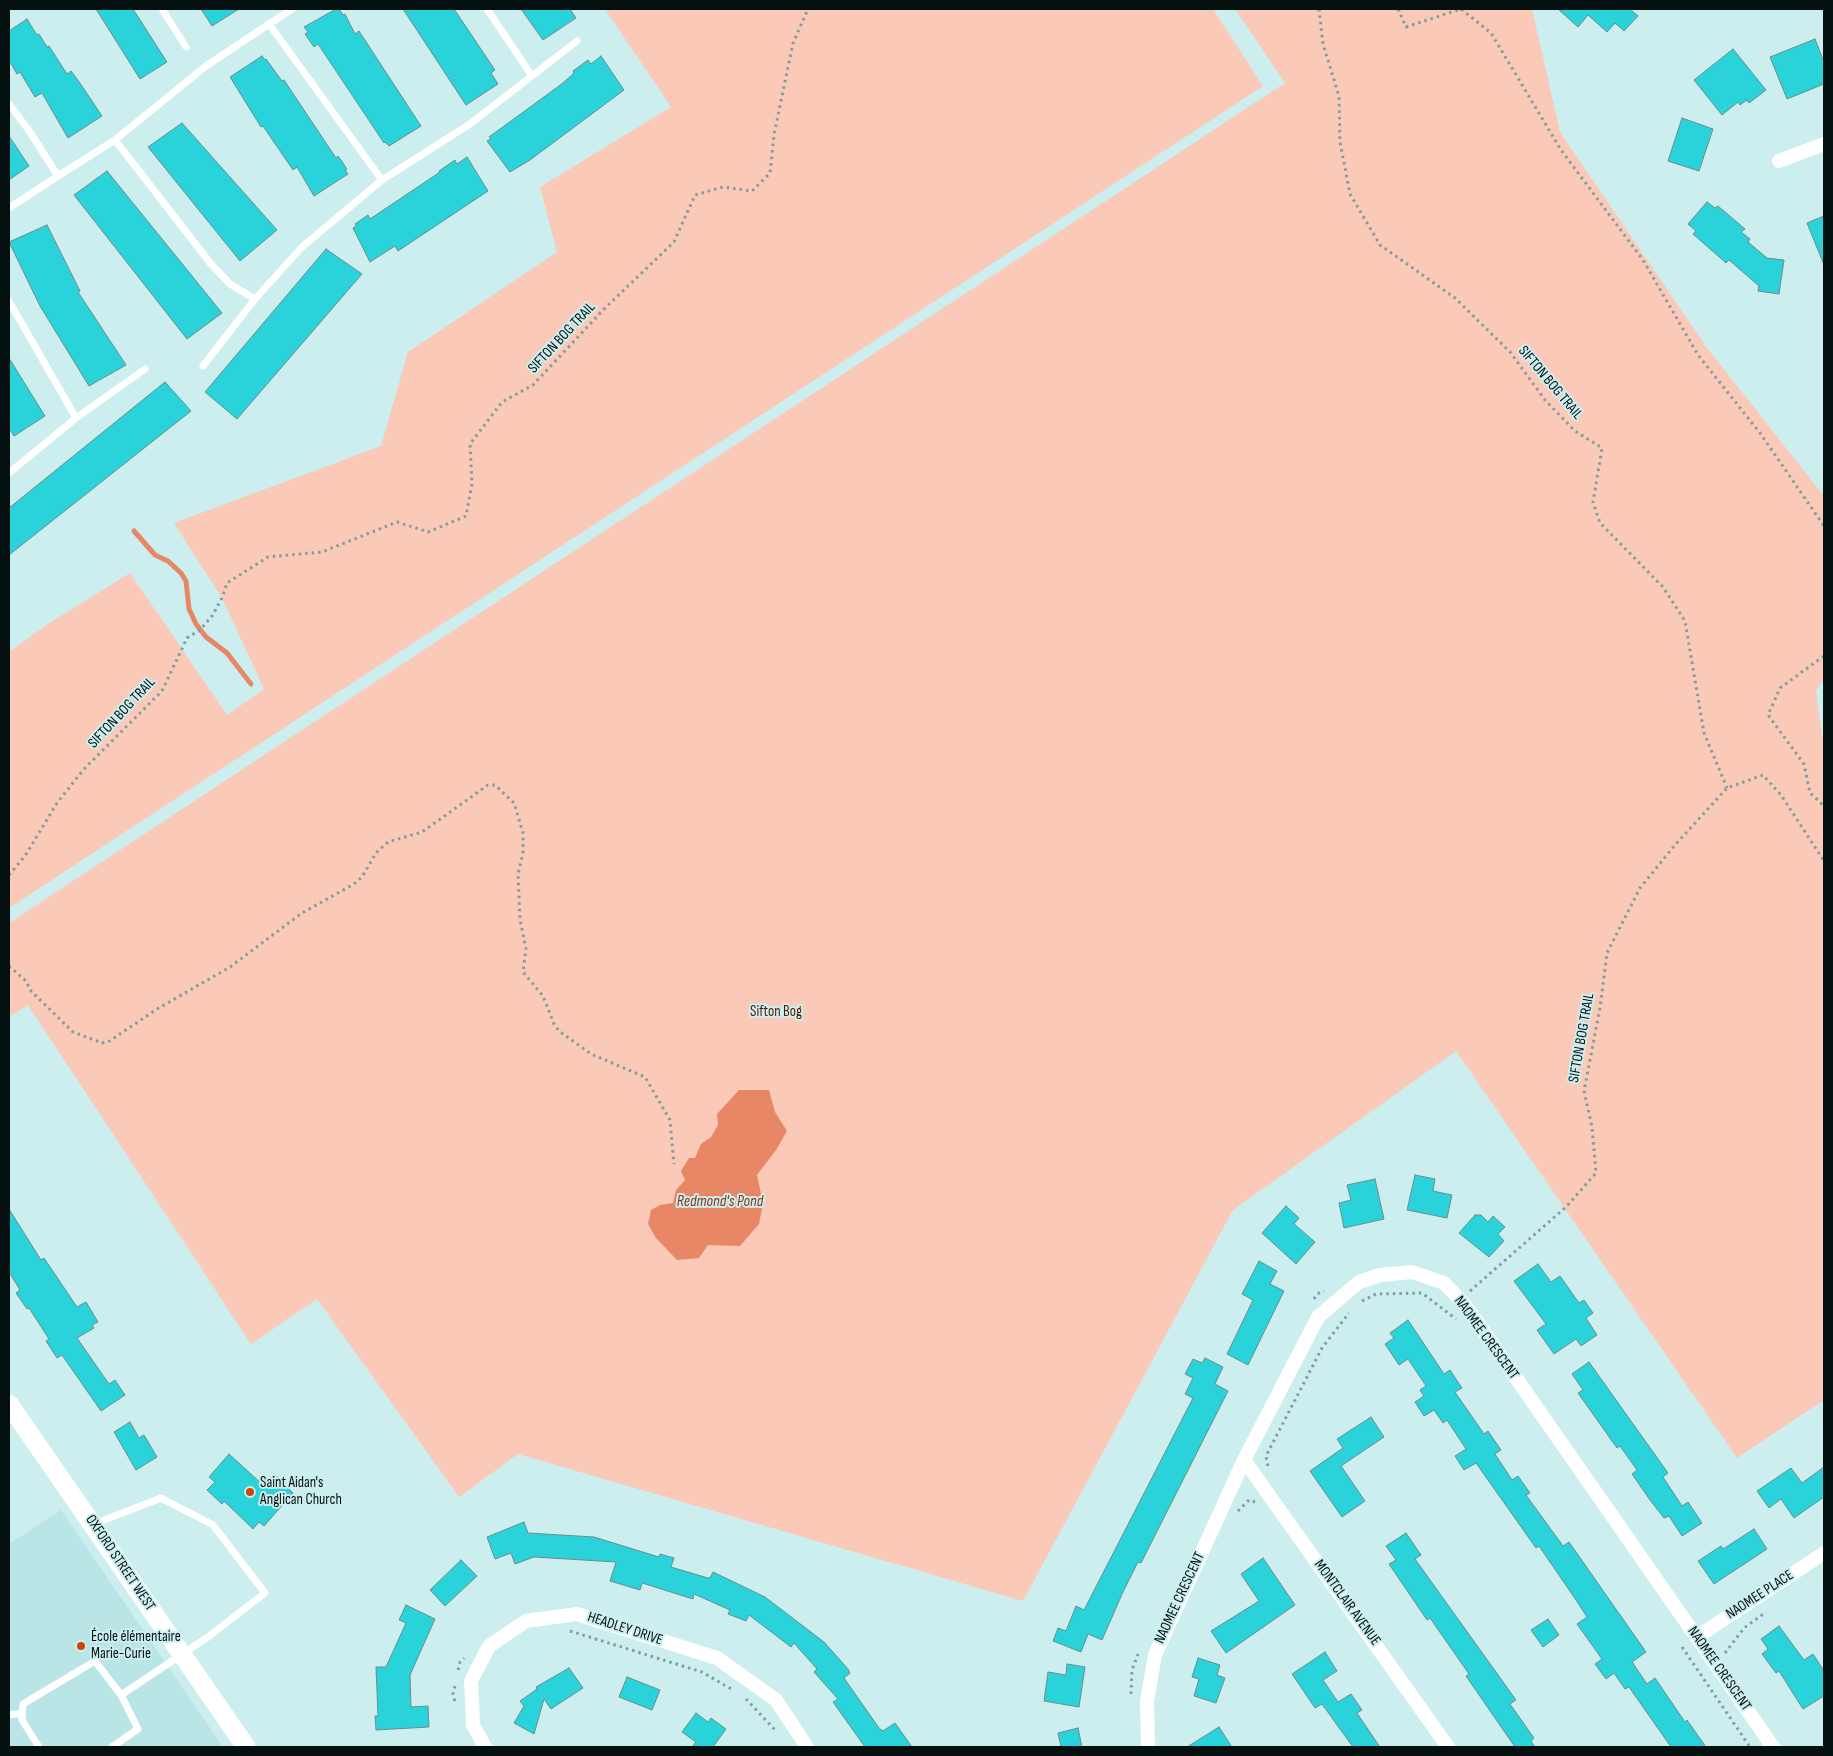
<!DOCTYPE html>
<meta charset="utf-8">
<style>
body{margin:0}
#map{position:relative;width:1833px;height:1756px;overflow:hidden;background:#cdeeef;font-family:"Sofia Sans Condensed",sans-serif}
canvas{display:block}
.frame{position:absolute;inset:0;border:10px solid #051011;pointer-events:none}
</style>
<div id="map">
<canvas width="1833" height="1756"></canvas>
<div class="frame"></div>
</div>
<script>
const c = document.querySelector('canvas').getContext('2d');
c.lineJoin = 'round';
function fillPath(path, color) {
  c.fillStyle = color;
  c.fill(path, 'evenodd');
}
function shape(rows) {
  const path = new Path2D();
  for (const r of rows) {
    path.moveTo(r[0], r[1]);
    for (let i = 2; i < r.length; i += 2) path.lineTo(r[i], r[i + 1]);
  }
  return path;
}
function stroke(path, color, width, dash) {
  c.strokeStyle = color;
  c.lineWidth = width;
  c.lineCap = dash ? 'butt' : 'round';
  c.setLineDash(dash || []);
  c.stroke(path);
}
function label(font, color, halo, rows, align = 'center') {
  c.font = font + ' "Sofia Sans Condensed",sans-serif';
  c.lineWidth = 4;
  c.setLineDash([]);
  c.textBaseline = 'middle';
  c.strokeStyle = halo;
  c.fillStyle = color;
  for (const [text, x, y, turn = 0] of rows) {
    c.save();
    c.translate(x, y);
    c.rotate((+turn || 0) * Math.PI / 180);
    c.textAlign = isNaN(turn) ? turn : align;
    if (halo) c.strokeText(text, 0, 0);
    c.fillText(text, 0, 0);
    c.restore();
  }
}
fillPath(shape([
 [61,1510,223,1747,9,1747,9,1544]
]), '#b9e5e6');
fillPath(shape([
 [605,9,1213,9,1263,86,9,908,9,652,48,624,130,573,227,715,264,689,222,598,174,523,381,446,408,352,557,252,540,187,671,107],
 [1235,9,1532,9,1560,132,1707,348,1824,496,1824,679,1816,691,1824,750,1824,1400,1737,1458,1456,1051,1233,1210,1023,1601,518,1454,459,1497,317,1299,251,1344,28,1005,9,1017,9,923,1285,83]
]), '#fac9b7');
fillPath(shape([
 [739,1090,769,1090,775,1112,787,1131,776,1150,757,1175,763,1203,759,1224,740,1246,708,1245,699,1258,677,1260,656,1238,648,1224,651,1210,660,1205,673,1203,676,1190,685,1180,681,1171,689,1158,695,1158,701,1144,711,1137,718,1125,717,1114]
]), '#e88765');
stroke(shape([
 [134,531,155,555,168,561,181,573,186,581,189,609,196,624,206,637,227,653,251,684]
]), '#e88765', 5);
const building = shape([
 [96,9,133,9,167,62,140,79,96,9],
 [201,9,239,9,212,26,201,9],
 [336,9,339,9,343,15,345,14,355,34,359,31,421,126,389,146,385,142,384,143,318,44,314,47,305,34,308,32,304,27,336,9],
 [403,9,454,9,495,70,491,73,498,84,466,105,403,9],
 [521,9,570,9,576,18,543,40,521,9],
 [1558,9,1630,9,1638,16,1624,31,1615,23,1607,32,1588,15,1578,27,1558,9],
 [27,19,37,35,39,34,47,47,49,46,67,74,71,71,80,83,102,116,68,138,42,93,35,97,20,72,17,74,9,60,9,31,27,19],
 [1815,39,1824,62,1824,84,1787,99,1770,57,1815,39],
 [1733,49,1766,90,1749,103,1747,100,1740,105,1738,102,1722,115,1694,80,1733,49],
 [262,56,265,60,266,59,282,81,284,80,336,158,338,156,347,169,345,170,348,174,314,196,297,167,293,170,263,126,261,127,230,77,262,56],
 [601,56,624,90,530,160,510,172,487,141,491,139,489,137,563,83,574,73,573,71,588,60,591,64,601,56],
 [1682,118,1713,129,1699,171,1668,161,1682,118],
 [182,123,277,230,240,261,148,147,182,123],
 [9,136,29,166,9,180,9,136],
 [467,157,488,191,398,251,395,246,370,262,353,228,357,225,355,224,368,215,370,219,440,172,439,171,455,160,457,164,467,157],
 [107,171,222,313,187,339,74,195,107,171],
 [1707,202,1715,208,1718,206,1745,229,1741,232,1750,239,1748,242,1767,258,1784,260,1779,294,1758,291,1759,286,1729,260,1726,263,1693,234,1696,231,1688,224,1707,202],
 [1824,216,1824,265,1807,223,1824,216],
 [47,225,80,291,78,292,126,365,89,386,40,306,9,242,47,225],
 [326,249,362,274,237,419,205,392,326,249],
 [9,358,45,416,14,436,9,428,9,358],
 [165,382,191,411,9,555,9,508,165,382],
 [1415,1175,1435,1179,1433,1191,1452,1195,1447,1218,1407,1210,1415,1175],
 [1375,1179,1384,1219,1344,1228,1339,1203,1351,1200,1347,1185,1375,1179],
 [1286,1206,1299,1218,1294,1224,1315,1242,1296,1264,1262,1233,1286,1206],
 [9,1209,41,1260,44,1258,77,1307,86,1302,98,1322,92,1325,94,1328,77,1338,109,1384,115,1380,125,1395,101,1411,62,1355,57,1358,46,1341,49,1339,29,1308,27,1309,16,1293,20,1290,9,1272,9,1209],
 [1475,1215,1481,1215,1488,1222,1493,1216,1505,1227,1498,1234,1504,1241,1489,1257,1459,1233,1475,1215],
 [1259,1261,1277,1271,1270,1284,1284,1291,1248,1365,1227,1354,1253,1300,1242,1294,1259,1261],
 [1538,1264,1551,1282,1560,1276,1579,1303,1584,1300,1593,1313,1586,1318,1597,1335,1581,1346,1576,1339,1554,1354,1537,1330,1546,1324,1514,1281,1538,1264],
 [1408,1320,1444,1374,1450,1370,1462,1388,1455,1392,1484,1434,1488,1431,1501,1450,1495,1454,1512,1480,1518,1476,1530,1493,1526,1495,1563,1546,1569,1542,1646,1652,1632,1662,1647,1684,1655,1678,1685,1722,1687,1720,1706,1747,1671,1747,1629,1687,1625,1689,1614,1673,1606,1679,1595,1664,1602,1659,1577,1624,1587,1617,1576,1600,1539,1546,1536,1548,1476,1463,1464,1470,1455,1456,1466,1449,1447,1420,1443,1423,1434,1410,1424,1416,1415,1402,1424,1396,1420,1390,1426,1386,1408,1359,1399,1365,1385,1344,1394,1338,1390,1333,1408,1320],
 [1205,1358,1223,1367,1215,1384,1228,1391,1141,1563,1138,1562,1123,1592,1102,1640,1088,1634,1081,1652,1053,1641,1058,1628,1066,1631,1076,1606,1084,1610,1193,1398,1185,1394,1193,1378,1185,1374,1193,1359,1202,1363,1205,1358],
 [1589,1362,1668,1473,1663,1477,1682,1506,1688,1502,1702,1523,1682,1536,1669,1516,1664,1518,1650,1500,1632,1474,1637,1470,1620,1446,1617,1448,1578,1393,1583,1390,1572,1374,1589,1362],
 [1371,1417,1384,1437,1341,1466,1365,1501,1342,1517,1310,1471,1343,1448,1337,1439,1371,1417],
 [130,1422,139,1438,144,1435,157,1457,136,1470,114,1432,130,1422],
 [229,1454,263,1485,274,1474,293,1493,264,1526,259,1522,253,1529,224,1501,222,1504,207,1490,215,1482,209,1477,229,1454],
 [1824,1467,1824,1497,1794,1518,1781,1499,1769,1508,1757,1491,1791,1468,1802,1483,1824,1467],
 [524,1522,528,1533,594,1537,659,1557,660,1554,674,1558,671,1567,708,1578,710,1578,713,1572,765,1597,824,1642,848,1669,850,1673,844,1678,879,1728,883,1731,895,1723,912,1747,865,1747,833,1702,838,1699,814,1672,817,1669,794,1643,791,1647,749,1615,746,1621,728,1614,730,1610,694,1594,693,1599,642,1583,640,1590,610,1581,616,1562,534,1557,515,1564,511,1553,495,1559,487,1537,524,1522],
 [1754,1529,1767,1549,1714,1584,1698,1561,1721,1546,1723,1549,1754,1529],
 [1406,1533,1421,1555,1415,1559,1516,1700,1510,1704,1534,1738,1531,1741,1535,1747,1515,1747,1466,1676,1469,1674,1430,1618,1427,1620,1389,1564,1396,1560,1386,1546,1406,1533],
 [1263,1558,1295,1605,1226,1653,1211,1631,1259,1601,1241,1574,1263,1558],
 [461,1560,477,1576,445,1606,430,1590,461,1560],
 [406,1605,435,1619,410,1675,411,1707,428,1706,429,1727,376,1730,375,1716,378,1716,376,1667,386,1667,406,1623,399,1620,406,1605],
 [1548,1619,1559,1635,1543,1647,1531,1630,1548,1619],
 [1779,1626,1804,1660,1813,1654,1824,1671,1824,1696,1803,1709,1779,1671,1776,1673,1762,1654,1768,1649,1761,1639,1779,1626],
 [1325,1652,1337,1671,1323,1680,1338,1702,1351,1694,1362,1710,1357,1713,1380,1747,1353,1747,1322,1704,1315,1708,1292,1674,1325,1652],
 [1198,1658,1220,1665,1217,1675,1225,1678,1216,1703,1194,1696,1199,1679,1192,1677,1198,1658],
 [1067,1664,1085,1667,1079,1707,1044,1701,1048,1672,1066,1675,1067,1664],
 [569,1668,583,1688,551,1709,544,1699,534,1734,514,1723,524,1706,520,1701,537,1689,536,1687,569,1668],
 [627,1677,660,1690,652,1710,619,1697,627,1677],
 [696,1713,708,1722,711,1718,726,1729,713,1747,692,1747,696,1742,682,1732,696,1713],
 [1219,1727,1232,1747,1187,1747,1219,1727],
 [1078,1728,1082,1747,1061,1747,1058,1733,1078,1728]
]);
fillPath(building, '#29d3d9');
stroke(building, '#6d8c8d', 1);
stroke(shape([
 [1319,9,1323,44,1339,96,1340,142,1350,194,1380,245,1455,298,1510,352,1545,400,1575,431,1602,448,1593,502,1600,523,1663,587,1685,621,1704,733,1727,788],
 [1398,9,1406,27,1461,9,1491,33,1561,150,1643,260,1698,355,1760,433,1824,526],
 [1824,656,1780,688,1768,715,1804,764,1810,793,1824,806],
 [9,875,25,856,57,803,84,769,162,691,187,638,200,630,212,616,222,598,227,583,268,557,322,552,397,522,428,532,466,516,472,484,470,444,502,402,533,385,606,307,674,242,695,195,723,187,752,191,770,173,774,135,793,43,808,9],
 [9,966,26,981,31,991,73,1032,102,1043,108,1042,157,1009,230,967,302,913,354,884,362,877,376,853,388,842,422,832,488,785,495,785,514,803,523,833,523,853,518,874,520,919,526,949,523,972,543,996,554,1024,559,1031,591,1054,645,1077,670,1120,674,1164],
 [1470,1291,1566,1207,1596,1173,1592,1127,1584,1091,1600,1008,1607,953,1640,888,1675,845,1727,788,1763,775,1781,795,1824,861],
 [1314,1299,1317,1294,1324,1291],
 [1362,1301,1376,1294,1422,1293,1456,1319],
 [1268,1466,1266,1456,1322,1348,1349,1313],
 [1238,1511,1249,1500,1255,1502],
 [570,1631,702,1672,733,1690],
 [1682,1647,1750,1747],
 [1725,1653,1744,1628,1766,1612],
 [458,1670,460,1662,464,1658],
 [455,1686,453,1694,455,1702],
 [1131,1694,1132,1670,1138,1654],
 [746,1699,776,1731]
]), '#839c9d', 3, [2.5, 4]);
stroke(shape([
 [162,9,186,47],
 [487,9,532,76],
 [269,24,292,9],
 [9,104,30,132,58,176,9,208],
 [115,140,206,66,269,24,382,180,302,247,255,299],
 [58,176,115,140,211,264,230,284,255,299,203,366],
 [382,180,470,124,577,41],
 [9,301,76,418,9,473],
 [76,418,145,369],
 [94,1524,161,1498,213,1525,265,1593,208,1637,121,1695],
 [9,1715,22,1713],
 [39,1747,22,1720,23,1704,95,1661,121,1695,138,1729,112,1747]
]), '#fff', 7);
stroke(shape([
 [1779,161,1824,144],
 [1244,1460,1448,1747],
 [1697,1637,1824,1553],
 [485,1747,473,1725,471,1681,489,1646,526,1621,577,1614,717,1658,776,1700,807,1747],
 [1148,1747,1147,1701,1155,1655,1244,1460,1318,1317,1359,1282,1380,1275,1412,1272,1444,1283,1466,1306,1773,1747]
]), '#fff', 14);
stroke(shape([
 [9,1404,246,1747]
]), '#fff', 19);
for (const [x, y, r, color] of [
 [250,1492,5,"#cd4704"],
 [81,1646,5,"#cd4704"]
]) {
  const dot = new Path2D();
  dot.arc(x, y, r, 0, 2 * Math.PI);
  c.fillStyle = color;
  c.fill(dot);
  stroke(dot, '#cdeeef', 2);
}
label('15px', '#051011', '#cdeeef', [
 ["SIFTON BOG TRAIL",562,338,-47],
 ["SIFTON BOG TRAIL",1550,383,50],
 ["SIFTON BOG TRAIL",122,713,-47],
 ["SIFTON BOG TRAIL",1582,1038,-80],
 ["NAOMEE CRESCENT",1486,1338,54],
 ["OXFORD STREET WEST",120,1563,56],
 ["NAOMEE PLACE",1760,1595,-33],
 ["NAOMEE CRESCENT",1180,1598,-65],
 ["MONTCLAIR AVENUE",1347,1603,54],
 ["HEADLEY DRIVE",625,1629,18],
 ["NAOMEE CRESCENT",1719,1669,55]
]);
label('15px', '#541801', '#cdeeef', [
 ["Sifton Bog",776,1012]
]);
label('15px', '#051011', '#cdeeef', [
 ["Saint Aidan's",260,1483],
 ["Anglican Church",260,1500],
 ["École élémentaire",91,1637],
 ["Marie-Curie",91,1654]
], 'left');
label('italic 16px', '#8b3412', '#cdeeef', [
 ["Redmond's Pond",720,1202]
]);
</script>
